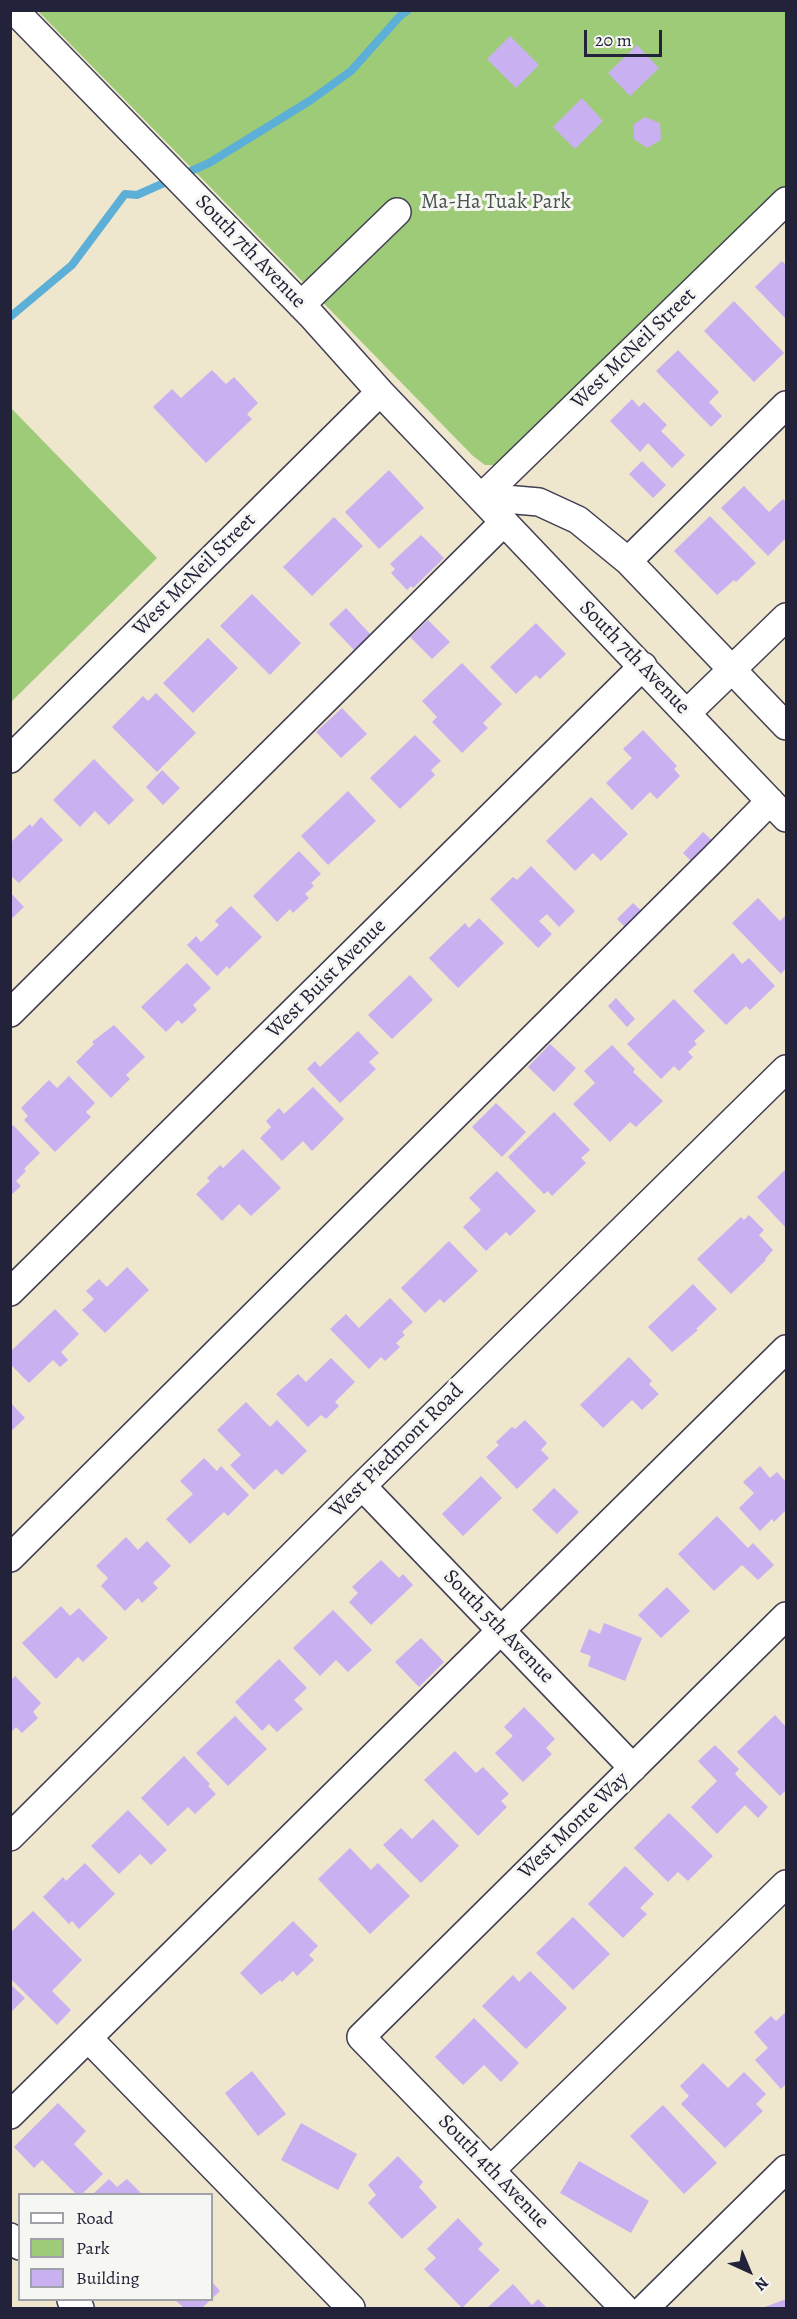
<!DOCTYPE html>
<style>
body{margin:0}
#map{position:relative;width:797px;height:2319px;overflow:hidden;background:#efe6ce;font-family:Alegreya,serif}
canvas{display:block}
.frame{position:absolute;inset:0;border:12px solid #22223b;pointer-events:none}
.legend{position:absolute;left:18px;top:2193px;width:195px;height:108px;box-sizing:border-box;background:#f6f6f2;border:2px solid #a1a1a9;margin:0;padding:8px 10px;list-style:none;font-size:18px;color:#22223b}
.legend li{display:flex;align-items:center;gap:12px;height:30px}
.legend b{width:30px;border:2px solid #a1a1a9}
.north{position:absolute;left:719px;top:2241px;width:60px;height:60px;-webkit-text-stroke:4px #f6f6f2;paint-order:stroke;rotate:136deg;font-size:16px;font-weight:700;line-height:24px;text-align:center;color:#22223b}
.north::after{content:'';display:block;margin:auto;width:21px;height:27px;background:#22223b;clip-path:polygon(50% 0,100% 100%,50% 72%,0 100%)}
.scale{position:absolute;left:584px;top:30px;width:78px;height:27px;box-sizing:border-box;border:3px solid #22223b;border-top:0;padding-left:8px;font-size:18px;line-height:21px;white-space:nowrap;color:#22223b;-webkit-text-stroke:4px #f6f6f2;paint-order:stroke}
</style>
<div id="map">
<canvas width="797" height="2319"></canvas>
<div class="frame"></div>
<ul class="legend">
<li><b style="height:8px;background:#fff"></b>Road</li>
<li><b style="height:16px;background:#9ecb78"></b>Park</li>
<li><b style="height:16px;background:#c9b0f0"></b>Building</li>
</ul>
<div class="north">N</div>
<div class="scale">20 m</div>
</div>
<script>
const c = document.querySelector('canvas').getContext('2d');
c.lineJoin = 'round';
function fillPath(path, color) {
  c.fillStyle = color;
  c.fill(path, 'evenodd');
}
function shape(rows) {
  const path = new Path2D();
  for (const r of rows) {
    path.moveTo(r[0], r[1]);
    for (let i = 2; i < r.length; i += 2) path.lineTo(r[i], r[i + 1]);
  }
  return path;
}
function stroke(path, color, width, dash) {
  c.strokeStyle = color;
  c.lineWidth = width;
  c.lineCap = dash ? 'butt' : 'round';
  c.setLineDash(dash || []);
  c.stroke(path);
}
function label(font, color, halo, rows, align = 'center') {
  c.font = font + ' Alegreya,serif';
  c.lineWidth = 6;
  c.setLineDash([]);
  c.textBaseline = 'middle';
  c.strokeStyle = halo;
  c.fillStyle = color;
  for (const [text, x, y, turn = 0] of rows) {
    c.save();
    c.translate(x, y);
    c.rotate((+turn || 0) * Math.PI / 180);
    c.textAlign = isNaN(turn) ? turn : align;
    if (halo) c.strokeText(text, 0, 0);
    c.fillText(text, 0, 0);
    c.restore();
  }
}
fillPath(shape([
 [38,11,786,11,786,190,496,465,485,465,473,456],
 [11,408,157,558,11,702]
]), '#9ecb78');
stroke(shape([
 [10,317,72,265,125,194,137,195,209,163,311,100,351,71,400,16,408,10]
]), '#5cafd7', 8);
fillPath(shape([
 [510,36,539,65,516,88,487,59],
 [637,45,659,68,630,96,608,73],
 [582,98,603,121,575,149,553,127],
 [645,117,660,123,661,140,647,148,634,139,634,124],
 [782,261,786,265,786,319,755,287],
 [734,301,784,353,754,382,704,331],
 [678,350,719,392,709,402,722,416,711,427,656,371],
 [212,370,226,384,234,377,258,403,247,414,252,419,206,463,153,407,172,389,181,398],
 [632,399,639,407,644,402,667,425,661,431,685,455,672,468,648,443,640,452,610,421],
 [642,461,666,485,653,498,629,474],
 [389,470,424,508,379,549,345,512],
 [744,486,769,512,783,499,786,502,786,538,768,556,721,508],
 [710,516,756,563,736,582,734,580,717,595,674,551],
 [334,517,363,546,312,596,283,567],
 [421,535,444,558,413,588,411,586,407,590,391,573,395,569,390,564],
 [252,594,301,643,270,675,220,626],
 [346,608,371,635,355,651,329,624],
 [428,620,450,642,432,659,410,637],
 [536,623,566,654,540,679,536,675,516,694,490,667],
 [208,638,238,668,193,713,163,683],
 [462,663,502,704,483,723,488,728,462,753,432,722,437,717,422,701],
 [156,693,196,733,157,772,112,727,143,696,148,701],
 [342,708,367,734,341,758,316,732],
 [643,730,677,766,674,769,680,776,657,799,650,792,632,810,606,783,632,758,623,749],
 [415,735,441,761,431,770,435,775,400,809,370,778],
 [94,759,134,800,109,825,95,811,80,827,53,800],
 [162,770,180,788,163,805,146,787],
 [348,791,376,821,328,865,301,836],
 [591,797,628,834,601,861,593,853,575,871,546,841],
 [41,817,63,840,19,883,10,875,10,843,30,824,32,827],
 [703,832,718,846,697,867,683,853],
 [299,851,321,874,311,883,314,886,305,894,309,898,293,913,290,909,277,922,253,896],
 [531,866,575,911,559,927,547,914,539,921,552,934,538,948,490,899,513,877,517,880],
 [10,892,24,907,10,920],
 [758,898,780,921,786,915,786,968,781,974,732,923],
 [633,903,648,917,632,934,617,919],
 [231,906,262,937,229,969,227,966,217,976,187,945,196,936,201,942,219,925,215,921],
 [479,918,504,943,458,988,429,958,465,923,469,928],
 [733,953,742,964,749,958,775,986,750,1010,746,1006,726,1025,693,991],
 [187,963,211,988,193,1005,197,1010,182,1024,178,1020,166,1032,141,1007],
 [410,975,433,1000,392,1039,368,1015],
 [616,998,635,1019,627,1027,608,1006],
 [674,999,705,1031,694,1041,697,1044,688,1052,693,1057,679,1071,674,1066,661,1079,627,1044],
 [114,1025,145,1057,126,1075,130,1079,111,1098,76,1062,94,1044,92,1042],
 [358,1031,379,1053,369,1062,376,1069,340,1103,307,1069,315,1061,320,1067],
 [550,1044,576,1068,554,1092,528,1067],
 [612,1045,635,1069,633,1072,663,1101,636,1127,630,1122,610,1142,573,1104,595,1083,584,1071],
 [69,1076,95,1103,86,1112,91,1117,55,1152,24,1120,28,1116,21,1108,49,1080,57,1088],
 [313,1087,344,1119,312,1151,303,1141,282,1161,260,1138,271,1127,266,1121,279,1108,284,1114],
 [496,1103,526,1132,502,1157,472,1127],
 [554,1112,590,1150,581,1158,586,1163,552,1196,548,1191,544,1194,508,1157],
 [13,1125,40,1153,24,1169,26,1171,16,1181,21,1186,10,1196,10,1127],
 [243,1149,281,1188,251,1216,239,1204,222,1221,196,1194,210,1181,207,1178,220,1165,223,1168],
 [786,1169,786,1228,757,1197],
 [497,1171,536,1211,510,1236,506,1232,486,1251,463,1227,481,1210,469,1198],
 [749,1215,764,1230,759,1235,773,1250,765,1259,766,1260,731,1294,697,1259,741,1217,744,1220],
 [449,1241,478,1271,444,1303,440,1299,425,1313,401,1288],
 [127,1267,149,1290,105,1333,82,1310,94,1299,86,1291,99,1279,107,1287],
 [693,1284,717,1309,696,1329,698,1330,672,1352,648,1327],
 [390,1298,413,1322,402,1332,405,1335,396,1343,400,1347,385,1361,381,1357,369,1369,330,1329,346,1314,359,1328],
 [55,1309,79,1334,61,1352,68,1360,60,1367,53,1360,29,1383,10,1364,10,1352],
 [629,1357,652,1381,649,1384,659,1394,642,1410,632,1400,603,1428,580,1405],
 [331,1358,355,1382,335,1402,339,1406,326,1419,321,1415,308,1427,276,1394,298,1374,306,1382],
 [10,1402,25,1418,10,1432],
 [246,1402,270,1427,277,1420,307,1451,282,1475,276,1469,254,1490,230,1465,241,1455,217,1430],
 [525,1420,547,1443,541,1450,549,1458,517,1489,486,1457,499,1445,496,1442,512,1427,515,1429],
 [204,1458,217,1471,221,1466,249,1495,228,1516,224,1512,190,1544,166,1519,193,1494,180,1481],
 [760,1466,770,1478,777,1472,786,1482,786,1510,774,1522,772,1519,760,1531,739,1508,754,1493,743,1482],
 [481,1476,502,1498,463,1536,442,1514],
 [554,1488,579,1512,557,1534,532,1510],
 [717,1516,748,1548,753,1543,774,1565,758,1580,742,1565,714,1591,678,1554],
 [126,1537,138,1550,147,1541,171,1566,153,1583,158,1588,142,1603,138,1598,125,1611,101,1586,108,1578,96,1566],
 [381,1560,399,1578,403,1574,413,1585,371,1625,349,1602,358,1593,352,1587],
 [667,1587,690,1611,661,1638,638,1615],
 [61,1606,70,1616,79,1608,108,1638,83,1662,78,1657,56,1679,22,1643],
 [333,1610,372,1650,348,1672,336,1660,320,1676,293,1648],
 [604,1623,642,1638,625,1681,588,1666,591,1656,580,1652,589,1629,600,1634],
 [421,1638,444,1662,419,1687,395,1662],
 [279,1659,307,1688,294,1700,303,1709,277,1732,269,1724,262,1731,235,1702],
 [15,1676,41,1703,33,1712,38,1718,22,1733,16,1727,10,1733,10,1681],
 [524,1707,555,1739,546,1748,552,1754,523,1782,495,1753,513,1736,504,1727],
 [775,1715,786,1727,786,1790,780,1796,737,1752],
 [235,1716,267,1749,228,1786,196,1753],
 [715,1745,739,1769,735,1774,768,1807,758,1818,745,1805,717,1834,691,1807,717,1781,698,1761],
 [455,1751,476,1773,483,1767,509,1794,501,1801,507,1807,478,1836,424,1780],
 [184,1756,210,1784,208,1786,216,1794,195,1814,188,1807,168,1826,141,1798],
 [128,1810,167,1850,151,1865,140,1854,119,1874,91,1846],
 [669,1813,713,1856,688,1881,678,1872,668,1882,634,1848],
 [433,1819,459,1846,421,1883,383,1845,401,1828,412,1839],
 [350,1848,371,1870,378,1863,410,1896,370,1934,318,1879],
 [85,1863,115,1894,79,1929,72,1921,69,1924,43,1897,63,1877,66,1881],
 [625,1866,654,1894,640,1908,647,1914,623,1938,588,1904],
 [33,1911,82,1960,52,1991,71,2010,57,2025,10,1978,10,1933],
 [573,1917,610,1954,573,1990,536,1953],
 [293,1921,318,1946,309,1955,314,1960,297,1976,293,1971,282,1982,280,1980,261,1995,240,1973],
 [530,1971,567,2008,526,2049,482,2006,513,1975,519,1982],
 [10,1984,25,1998,10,2013],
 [786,2012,786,2084,781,2089,755,2060,768,2048,754,2032,771,2016,776,2021],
 [474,2018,519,2063,501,2082,484,2065,463,2085,435,2057],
 [703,2063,728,2088,744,2072,766,2094,756,2104,763,2111,725,2148,681,2104,689,2096,680,2086],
 [252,2071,286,2114,258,2136,225,2093],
 [58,2103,86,2131,74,2144,103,2174,82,2194,76,2194,42,2160,34,2168,14,2147],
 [663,2105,717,2163,684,2194,630,2136],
 [301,2123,357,2154,338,2190,281,2160],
 [398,2156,423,2182,419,2187,437,2207,402,2239,368,2203,376,2195,368,2185],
 [579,2161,649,2201,631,2233,560,2193],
 [109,2179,117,2187,127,2179,142,2194,93,2194],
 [458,2218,483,2244,478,2249,500,2270,462,2308,424,2269,436,2258,427,2249],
 [212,2282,220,2291,202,2308,184,2308,175,2300,212,2300],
 [513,2284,532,2305,538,2299,547,2308,487,2308],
 [786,2299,786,2308,762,2308]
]), '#c9b0f0');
const minor = shape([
 [14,10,311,315,380,392,786,818],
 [301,305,397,212],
 [482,497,786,201],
 [482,497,539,502,578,520,628,561,786,726],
 [628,561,786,405],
 [687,713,786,617],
 [10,759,380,392],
 [10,1013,504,522],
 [10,1292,643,666],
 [362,1486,633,1768],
 [10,1558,716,856,770,801],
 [10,1837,362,1486,786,1069],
 [88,2038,351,2308],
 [10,2115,786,1349],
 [491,2170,786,1884],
 [10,2237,20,2246],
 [71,2300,80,2308],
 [624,2308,361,2037,786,1616],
 [645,2308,786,2169]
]);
stroke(minor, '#413f51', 30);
stroke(minor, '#fff', 27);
label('21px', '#47554d', '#f6f6f2', [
 ["Ma-Ha Tuak Park",496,203]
]);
label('21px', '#22223b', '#f6f6f2', [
 ["South 7th Avenue",250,252,46],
 ["West McNeil Street",634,349,-44],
 ["West McNeil Street",195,575,-45],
 ["South 7th Avenue",634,658,46],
 ["West Buist Avenue",327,979,-45],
 ["West Piedmont Road",397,1451,-45],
 ["South 5th Avenue",498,1627,46],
 ["West Monte Way",574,1826,-44],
 ["South 4th Avenue",493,2172,46]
]);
</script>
